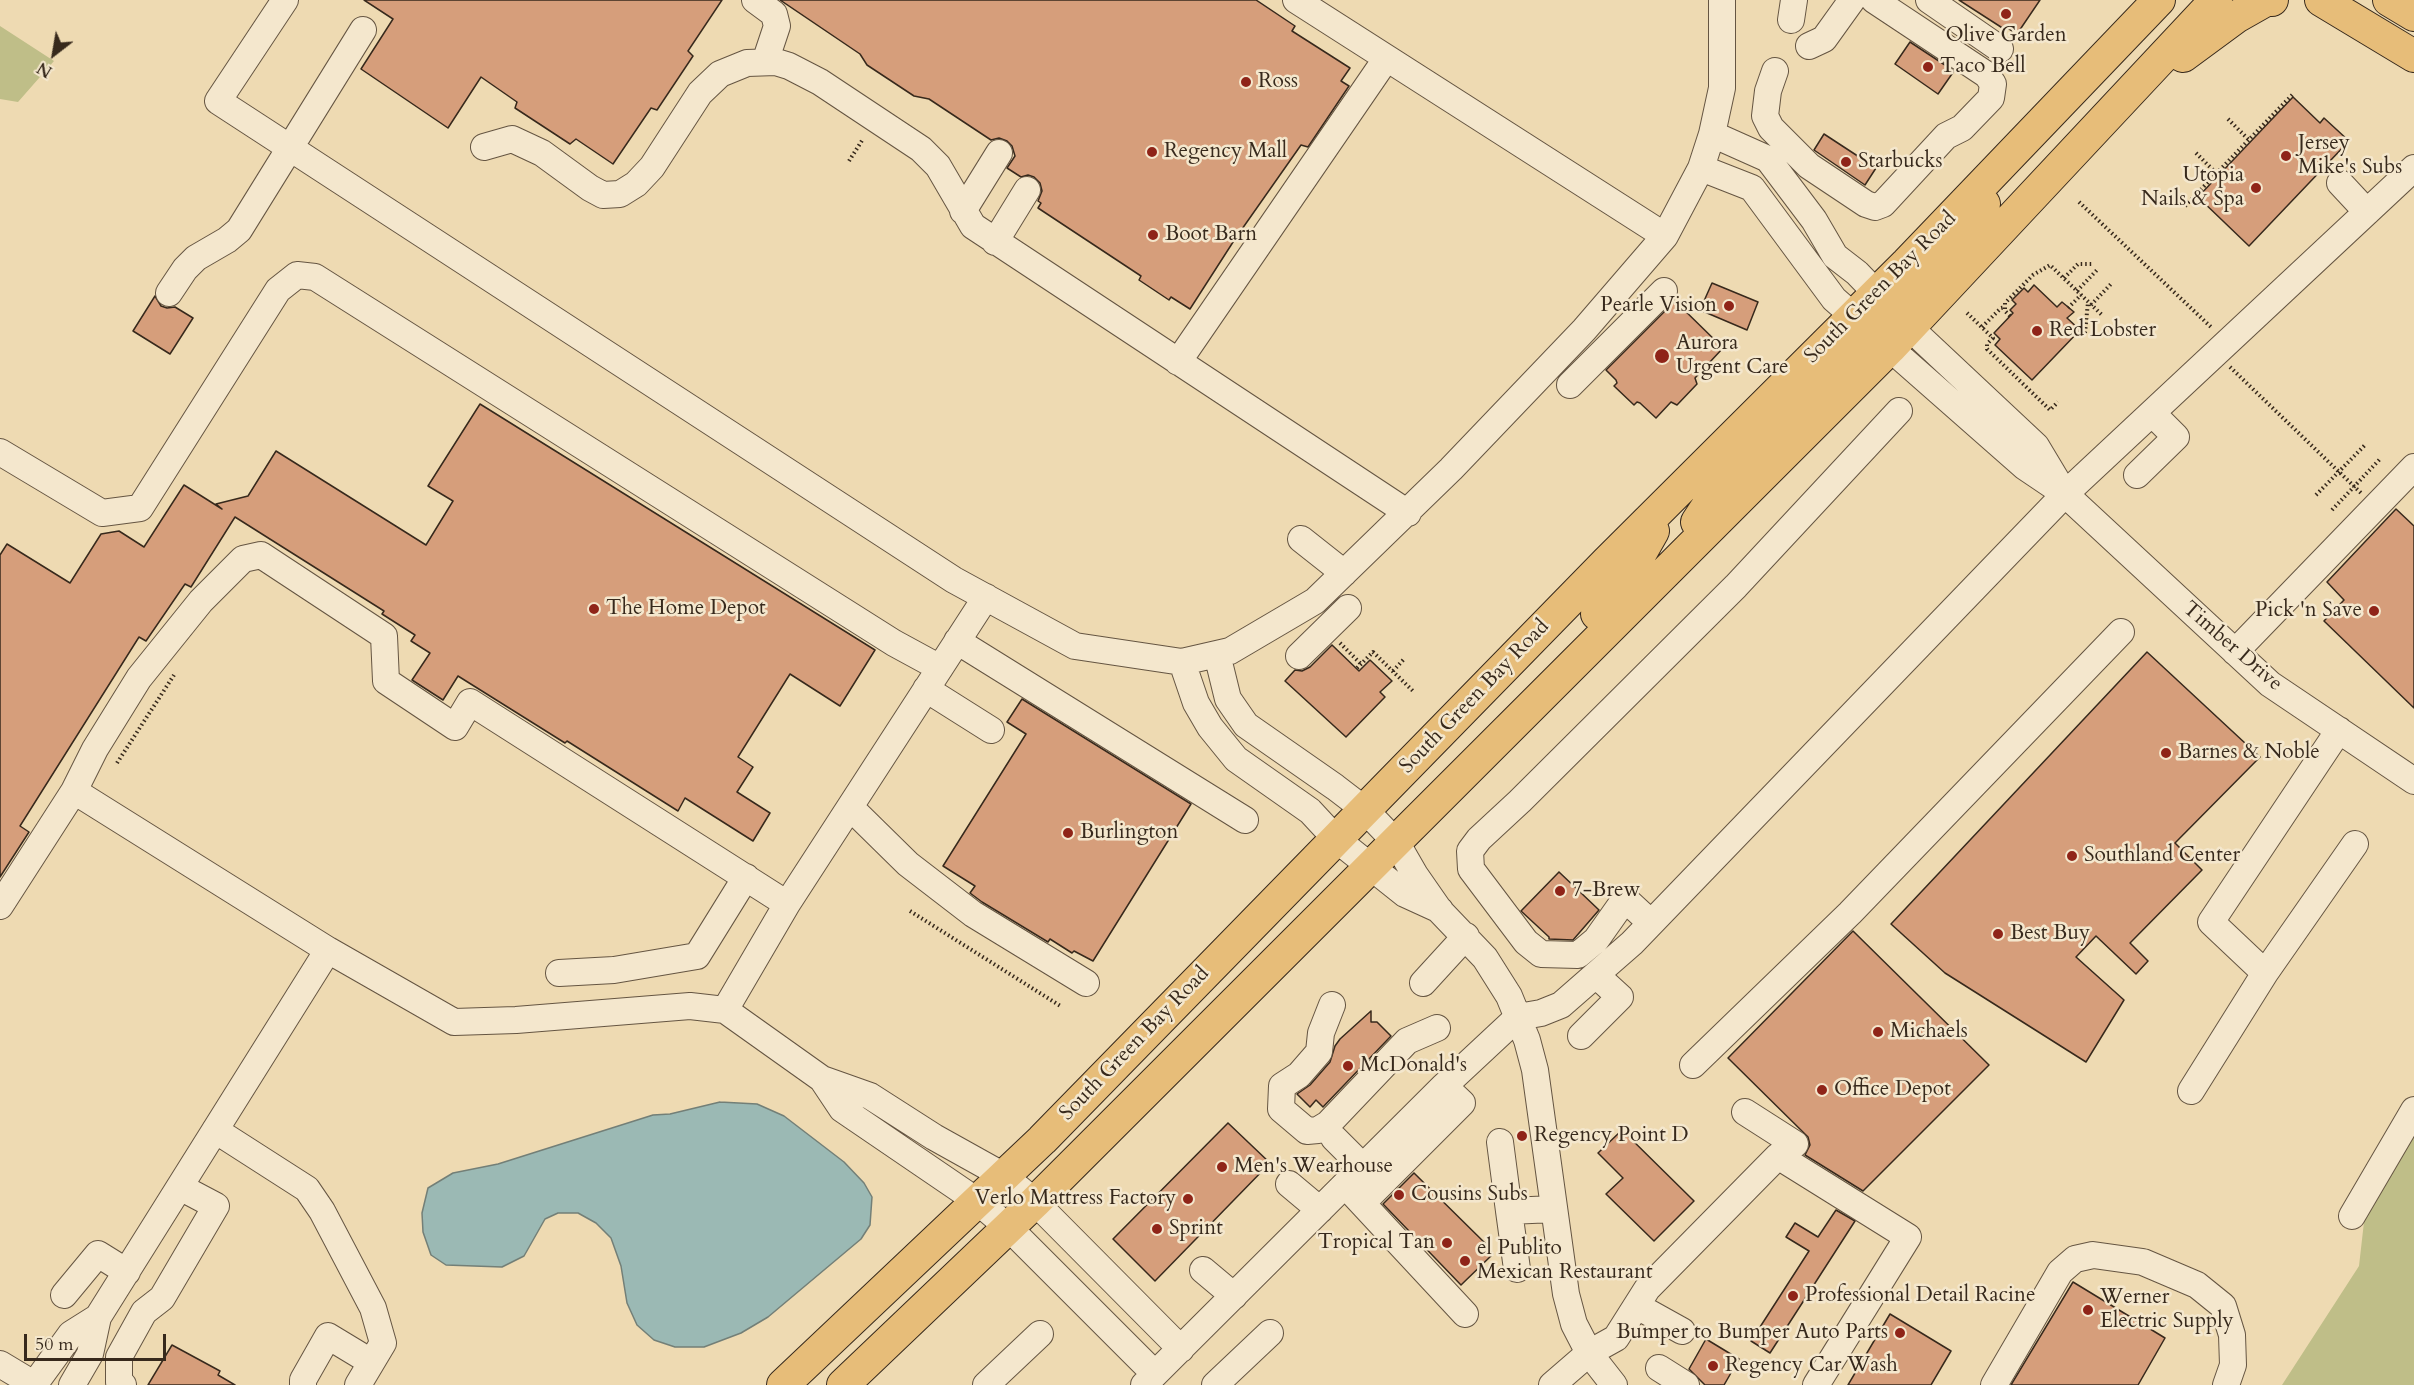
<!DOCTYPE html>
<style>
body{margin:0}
#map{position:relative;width:2414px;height:1385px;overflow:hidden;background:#eedab2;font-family:Cardo,serif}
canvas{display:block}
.north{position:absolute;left:24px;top:24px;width:60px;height:60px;-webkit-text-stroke:4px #f4e7cd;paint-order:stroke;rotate:211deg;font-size:16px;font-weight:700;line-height:24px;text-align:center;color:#37291c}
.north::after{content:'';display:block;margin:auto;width:21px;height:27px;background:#37291c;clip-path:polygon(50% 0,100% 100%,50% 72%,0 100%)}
.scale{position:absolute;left:24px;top:1334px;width:142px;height:27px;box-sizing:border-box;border:3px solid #37291c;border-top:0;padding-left:8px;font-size:18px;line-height:21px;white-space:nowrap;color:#37291c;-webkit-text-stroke:4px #f4e7cd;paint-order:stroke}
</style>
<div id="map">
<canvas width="2414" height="1385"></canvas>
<div class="north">N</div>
<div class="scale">50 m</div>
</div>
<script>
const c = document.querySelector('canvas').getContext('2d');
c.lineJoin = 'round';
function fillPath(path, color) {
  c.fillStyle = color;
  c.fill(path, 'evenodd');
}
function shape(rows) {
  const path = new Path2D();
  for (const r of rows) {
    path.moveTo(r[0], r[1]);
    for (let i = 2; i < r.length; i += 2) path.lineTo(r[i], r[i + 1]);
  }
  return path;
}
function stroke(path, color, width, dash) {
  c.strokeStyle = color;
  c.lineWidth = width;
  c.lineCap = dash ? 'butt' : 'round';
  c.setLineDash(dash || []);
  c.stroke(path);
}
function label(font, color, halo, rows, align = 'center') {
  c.font = font + ' Cardo,serif';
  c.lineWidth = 5;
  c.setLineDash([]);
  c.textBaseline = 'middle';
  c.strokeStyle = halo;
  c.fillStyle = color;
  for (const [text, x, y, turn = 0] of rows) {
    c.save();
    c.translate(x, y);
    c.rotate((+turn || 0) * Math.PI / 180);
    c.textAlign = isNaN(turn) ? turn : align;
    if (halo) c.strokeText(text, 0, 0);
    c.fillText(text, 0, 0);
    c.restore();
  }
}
fillPath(shape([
 [0,26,54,61,18,102,0,99],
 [2414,1136,2414,1385,2282,1385,2359,1266,2364,1222]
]), '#bfbe88');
const water = shape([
 [720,1102,757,1104,784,1116,844,1162,864,1183,872,1197,870,1225,861,1239,768,1317,741,1333,704,1347,675,1347,654,1340,637,1325,627,1303,621,1266,611,1238,596,1223,578,1213,558,1213,545,1219,524,1256,502,1267,446,1265,431,1255,423,1232,422,1213,428,1188,453,1173,498,1164,653,1115,670,1114,720,1102]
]);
fillPath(water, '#9bb9b4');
stroke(water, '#737f77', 1.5);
const building = shape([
 [364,0,722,0,688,51,693,56,657,110,651,108,613,164,576,139,570,144,515,108,517,102,481,77,448,128,361,69,393,19,364,0],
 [780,0,1256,0,1295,26,1292,31,1350,68,1341,81,1349,86,1308,147,1301,145,1235,239,1190,309,1171,297,1169,300,1139,280,1141,276,1038,208,1041,203,1038,201,1042,191,1040,183,1034,177,1028,175,1021,177,1007,168,1015,156,1012,146,1007,141,999,138,991,140,929,99,914,96,867,65,860,54,780,0],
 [1959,0,2040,0,2017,34,2006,27,2004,29,1959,0],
 [1910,42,1954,71,1938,94,1895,64,1910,42],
 [2293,97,2320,123,2324,118,2349,141,2249,246,2198,197,2293,97],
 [1824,134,1876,168,1865,185,1814,150,1824,134],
 [1712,283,1758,302,1747,330,1700,310,1712,283],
 [2034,285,2057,307,2062,302,2074,312,2067,318,2080,330,2032,380,1995,345,2000,339,1994,333,2013,313,2010,310,2016,304,2012,300,2024,288,2028,292,2034,285],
 [155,296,161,306,167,308,175,307,193,318,170,354,133,331,155,296],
 [1675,301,1723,348,1695,378,1697,384,1677,405,1671,402,1656,418,1640,403,1637,402,1634,405,1614,386,1617,383,1616,380,1606,370,1675,301],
 [480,404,875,650,840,706,790,674,738,757,753,767,737,792,770,813,753,841,685,798,678,811,567,741,565,743,458,676,443,700,412,680,430,653,411,641,415,635,382,614,384,611,235,517,191,587,185,584,146,641,139,637,20,826,29,832,0,877,0,555,7,544,70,583,101,534,119,531,144,547,184,485,222,509,216,504,248,496,276,451,426,545,453,501,428,486,480,404],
 [2396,509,2414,526,2414,708,2324,621,2344,600,2327,582,2396,509],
 [1332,645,1359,671,1370,660,1392,681,1380,692,1385,697,1346,737,1285,681,1295,670,1302,671,1310,667,1332,645],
 [2147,652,2260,757,2175,843,2202,870,2130,943,2148,961,2136,974,2096,936,2076,957,2124,1000,2086,1062,1945,973,1891,924,2147,652],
 [1022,699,1191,804,1093,961,1074,951,1072,953,1050,939,1048,942,982,902,970,893,975,886,943,866,1026,734,1007,722,1022,699],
 [1559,872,1599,910,1573,940,1549,939,1549,937,1521,911,1559,872],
 [1853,931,1989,1065,1863,1191,1805,1155,1810,1145,1808,1137,1728,1058,1853,931],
 [1371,1011,1371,1022,1377,1022,1391,1036,1323,1107,1316,1100,1310,1107,1297,1094,1310,1085,1330,1062,1335,1046,1340,1039,1371,1011],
 [1228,1123,1270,1163,1155,1281,1113,1239,1228,1123],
 [1622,1130,1694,1201,1654,1241,1606,1194,1623,1178,1598,1153,1622,1130],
 [1414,1173,1491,1249,1489,1250,1493,1254,1461,1285,1383,1204,1414,1173],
 [1836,1210,1855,1221,1770,1353,1751,1341,1809,1251,1786,1237,1795,1223,1818,1237,1836,1210],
 [2073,1282,2165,1338,2138,1385,2011,1385,2073,1282],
 [1890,1314,1951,1351,1931,1385,1848,1385,1890,1314],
 [1706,1339,1739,1359,1724,1385,1705,1385,1689,1369,1706,1339],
 [172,1345,220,1371,218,1375,235,1385,148,1385,172,1345]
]);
fillPath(building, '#d69e7b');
stroke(building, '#37291c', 1.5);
const minor = shape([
 [285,0,218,101,954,580,1075,646,1182,662,1230,651,1315,601,1451,469,1584,330,1665,236,1701,168,1712,134,1722,88,1722,0],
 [755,0,774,14,777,26,765,62],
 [1296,0,1665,236],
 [1929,0,2000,49],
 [1791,20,1794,0],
 [1809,46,1824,39,1852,0],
 [1775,71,1768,91,1765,116,1771,128,1809,166,1866,204,1875,207,1883,204,1946,136,1962,128,1991,98,1993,84,1987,75,1874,0],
 [1712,134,1768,159,1814,220,1835,256,1857,273,1909,327,2036,446,2060,486],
 [484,147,512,139,542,153,590,188,603,195,620,194,636,184,652,167,700,93,720,74,747,63,776,62,789,66,820,82,921,149,938,166,973,226,1408,513],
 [1701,168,1752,188,1834,299,2025,467,2065,494,2270,684,2414,781],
 [2340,183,2367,212],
 [963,211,999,153],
 [995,242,1027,190],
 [169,293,185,269,196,258,227,240,239,230,363,30],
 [1178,362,1386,59],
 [1570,385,1664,291],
 [0,452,102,513,140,508,278,290,297,275,315,277,894,643,940,668],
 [2137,475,2176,437,2153,414],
 [1301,539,1344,573],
 [957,641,1245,820],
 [2235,652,2414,467],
 [1217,654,1228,699,1246,725,1335,787,1365,810,1388,834,1396,842,1415,875,1440,911,1485,958,1509,996,1527,1040,1535,1070,1566,1294,1574,1324,1589,1353,1614,1385],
 [1299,656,1348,608],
 [1182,662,1196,703,1210,727,1236,759,1310,811,1336,839,1405,894,1440,910],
 [926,689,991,730],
 [74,791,328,950,454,1022,516,1020,690,1006,725,1010,822,1079,870,1096,934,1137,1004,1176,1035,1202,1181,1349],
 [850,807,908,864,973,914,1086,983],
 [0,906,74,791,95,749,139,678,201,601,243,559,261,555,384,636,386,681,455,727,470,702,787,904],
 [1651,923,1625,899,1596,940,1578,955,1541,954,1526,942,1471,869,1470,851,1479,839,1520,801,1736,586,1899,411],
 [559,973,614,970,697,956,746,877],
 [2265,973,2355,844],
 [1423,983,1466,936],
 [1332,1005,1321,1033,1319,1052,1299,1075,1282,1086,1281,1109,1307,1131,1318,1130,1328,1124,1407,1041,1437,1028],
 [725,1010,787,904,986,597],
 [1581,1036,1620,997,1596,975],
 [1693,1065,1850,913,2121,632],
 [822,1079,842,1109,977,1201,1009,1228,1155,1374],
 [2191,1091,2265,973,2211,922,2339,730],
 [1745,1112,1795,1144],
 [215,1130,307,1189,322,1211,373,1308,383,1343,358,1385],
 [1334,1138,1363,1167],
 [1500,1142,1509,1211],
 [1289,1184,1320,1210],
 [1345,1185,1465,1314],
 [1362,1203,1462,1103,1444,1086],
 [2352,1216,2414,1110],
 [1517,1269,1509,1211,1554,1209],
 [1203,1270,1234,1296],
 [64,1295,98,1254,127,1272],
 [1637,1306,1682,1331],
 [0,1364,35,1385],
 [1659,1368,1686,1385],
 [34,1385,71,1334,98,1317],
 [72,1385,90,1354,98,1317,328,950],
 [123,1385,119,1382,119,1357,144,1312,162,1298,216,1206,180,1187],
 [303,1385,303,1380,328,1336,371,1362],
 [986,1385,1040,1334],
 [1144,1385,1444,1086,1518,1017,1541,1013,1561,1005,1632,943,2065,494,2414,168],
 [1215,1385,1270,1333],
 [1552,1385,1589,1353,1616,1338,1647,1289,1778,1156,1908,1237,1816,1385],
 [1994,1385,2060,1272,2075,1259,2093,1255,2143,1262,2197,1285,2223,1306,2232,1335,2233,1365,2226,1385]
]);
const major = shape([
 [2321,0,2414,56],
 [2389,0,2414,15],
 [2183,56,2236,17,2266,0,2272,0],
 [1890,344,1892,310,1956,246,1984,204],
 [1697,522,1728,475,1871,331,1876,294],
 [1597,614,1619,591,1653,531],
 [783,1385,1042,1140,1607,562,1907,263,2159,0],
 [843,1385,1035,1202,1890,348,2216,0]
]);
stroke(minor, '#655542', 28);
stroke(major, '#37291c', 34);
stroke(shape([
 [2228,119,2249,140],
 [2196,153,2216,173],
 [849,161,863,139],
 [2079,202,2212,328],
 [2185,206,2293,94],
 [2064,278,2078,264,2092,264],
 [2077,291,2097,270],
 [2091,305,2111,284],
 [2068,308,2081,295],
 [1967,313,1993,338,1987,344,1987,349,2050,410,2058,402],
 [2010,316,2005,311,2005,303,2033,275,2050,265,2102,315],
 [1982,327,2001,308,2005,307],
 [2085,333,2088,302],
 [2230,367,2361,493],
 [2316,495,2365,445],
 [2332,510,2380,459],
 [1340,643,1361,664],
 [1357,668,1373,652,1414,692],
 [1393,671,1405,658],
 [117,763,174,675],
 [910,911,1062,1007]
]), '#37291c', 4, [1.5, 3]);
stroke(minor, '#f4e7cd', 26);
stroke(major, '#e7bd79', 32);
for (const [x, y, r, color] of [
 [2006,14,6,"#8f2418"],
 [1928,67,6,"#8f2418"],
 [1246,82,6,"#8f2418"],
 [1152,152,6,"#8f2418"],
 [2286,156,6,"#8f2418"],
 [1846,162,6,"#8f2418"],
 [2256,188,6,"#8f2418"],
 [1153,235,6,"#8f2418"],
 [1729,306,6,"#8f2418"],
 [2037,331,6,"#8f2418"],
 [1662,356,8,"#8f2418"],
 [594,609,6,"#8f2418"],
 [2374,611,6,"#8f2418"],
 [2166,753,6,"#8f2418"],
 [1068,833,6,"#8f2418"],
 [2072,856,6,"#8f2418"],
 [1560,891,6,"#8f2418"],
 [1998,934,6,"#8f2418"],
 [1878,1032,6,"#8f2418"],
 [1348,1066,6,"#8f2418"],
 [1822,1090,6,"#8f2418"],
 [1522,1136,6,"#8f2418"],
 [1222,1167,6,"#8f2418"],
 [1399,1195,6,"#8f2418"],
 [1188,1199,6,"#8f2418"],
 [1157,1229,6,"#8f2418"],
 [1447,1243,6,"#8f2418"],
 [1465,1261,6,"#8f2418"],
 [1793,1296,6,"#8f2418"],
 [2088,1310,6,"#8f2418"],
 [1900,1333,6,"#8f2418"],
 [1713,1366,6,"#8f2418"]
]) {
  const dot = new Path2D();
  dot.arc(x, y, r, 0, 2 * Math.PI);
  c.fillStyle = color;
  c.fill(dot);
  stroke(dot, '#f4e7cd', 2);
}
label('21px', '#37291c', '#f4e7cd', [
 ["Olive Garden",2006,36,"center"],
 ["Taco Bell",1940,67],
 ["Ross",1258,82],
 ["Jersey",2298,144],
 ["Mike's Subs",2298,168],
 ["Regency Mall",1164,152],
 ["Starbucks",1858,162],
 ["Utopia",2244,176,"right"],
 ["Nails & Spa",2244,200,"right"],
 ["Boot Barn",1165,235],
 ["Pearle Vision",1717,306,"right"],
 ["Red Lobster",2049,331],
 ["Aurora",1676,344],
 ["Urgent Care",1676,368],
 ["The Home Depot",606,609],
 ["Pick 'n Save",2362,611,"right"],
 ["Barnes & Noble",2178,753],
 ["Burlington",1080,833],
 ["Southland Center",2084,856],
 ["7-Brew",1572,891],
 ["Best Buy",2010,934],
 ["Michaels",1890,1032],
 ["McDonald's",1360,1066],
 ["Office Depot",1834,1090],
 ["Regency Point D",1534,1136],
 ["Men's Wearhouse",1234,1167],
 ["Cousins Subs",1411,1195],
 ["Verlo Mattress Factory",1176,1199,"right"],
 ["Sprint",1169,1229],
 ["Tropical Tan",1435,1243,"right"],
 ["el Publito",1477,1249],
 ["Mexican Restaurant",1477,1273],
 ["Professional Detail Racine",1805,1296],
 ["Werner",2100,1298],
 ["Electric Supply",2100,1322],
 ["Bumper to Bumper Auto Parts",1888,1333,"right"],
 ["Regency Car Wash",1725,1366]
], 'left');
label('21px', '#37291c', '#f4e7cd', [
 ["South Green Bay Road",1881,288,-45],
 ["Timber Drive",2232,647,41],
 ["South Green Bay Road",1475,697,-46],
 ["South Green Bay Road",1135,1044,-46]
]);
</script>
